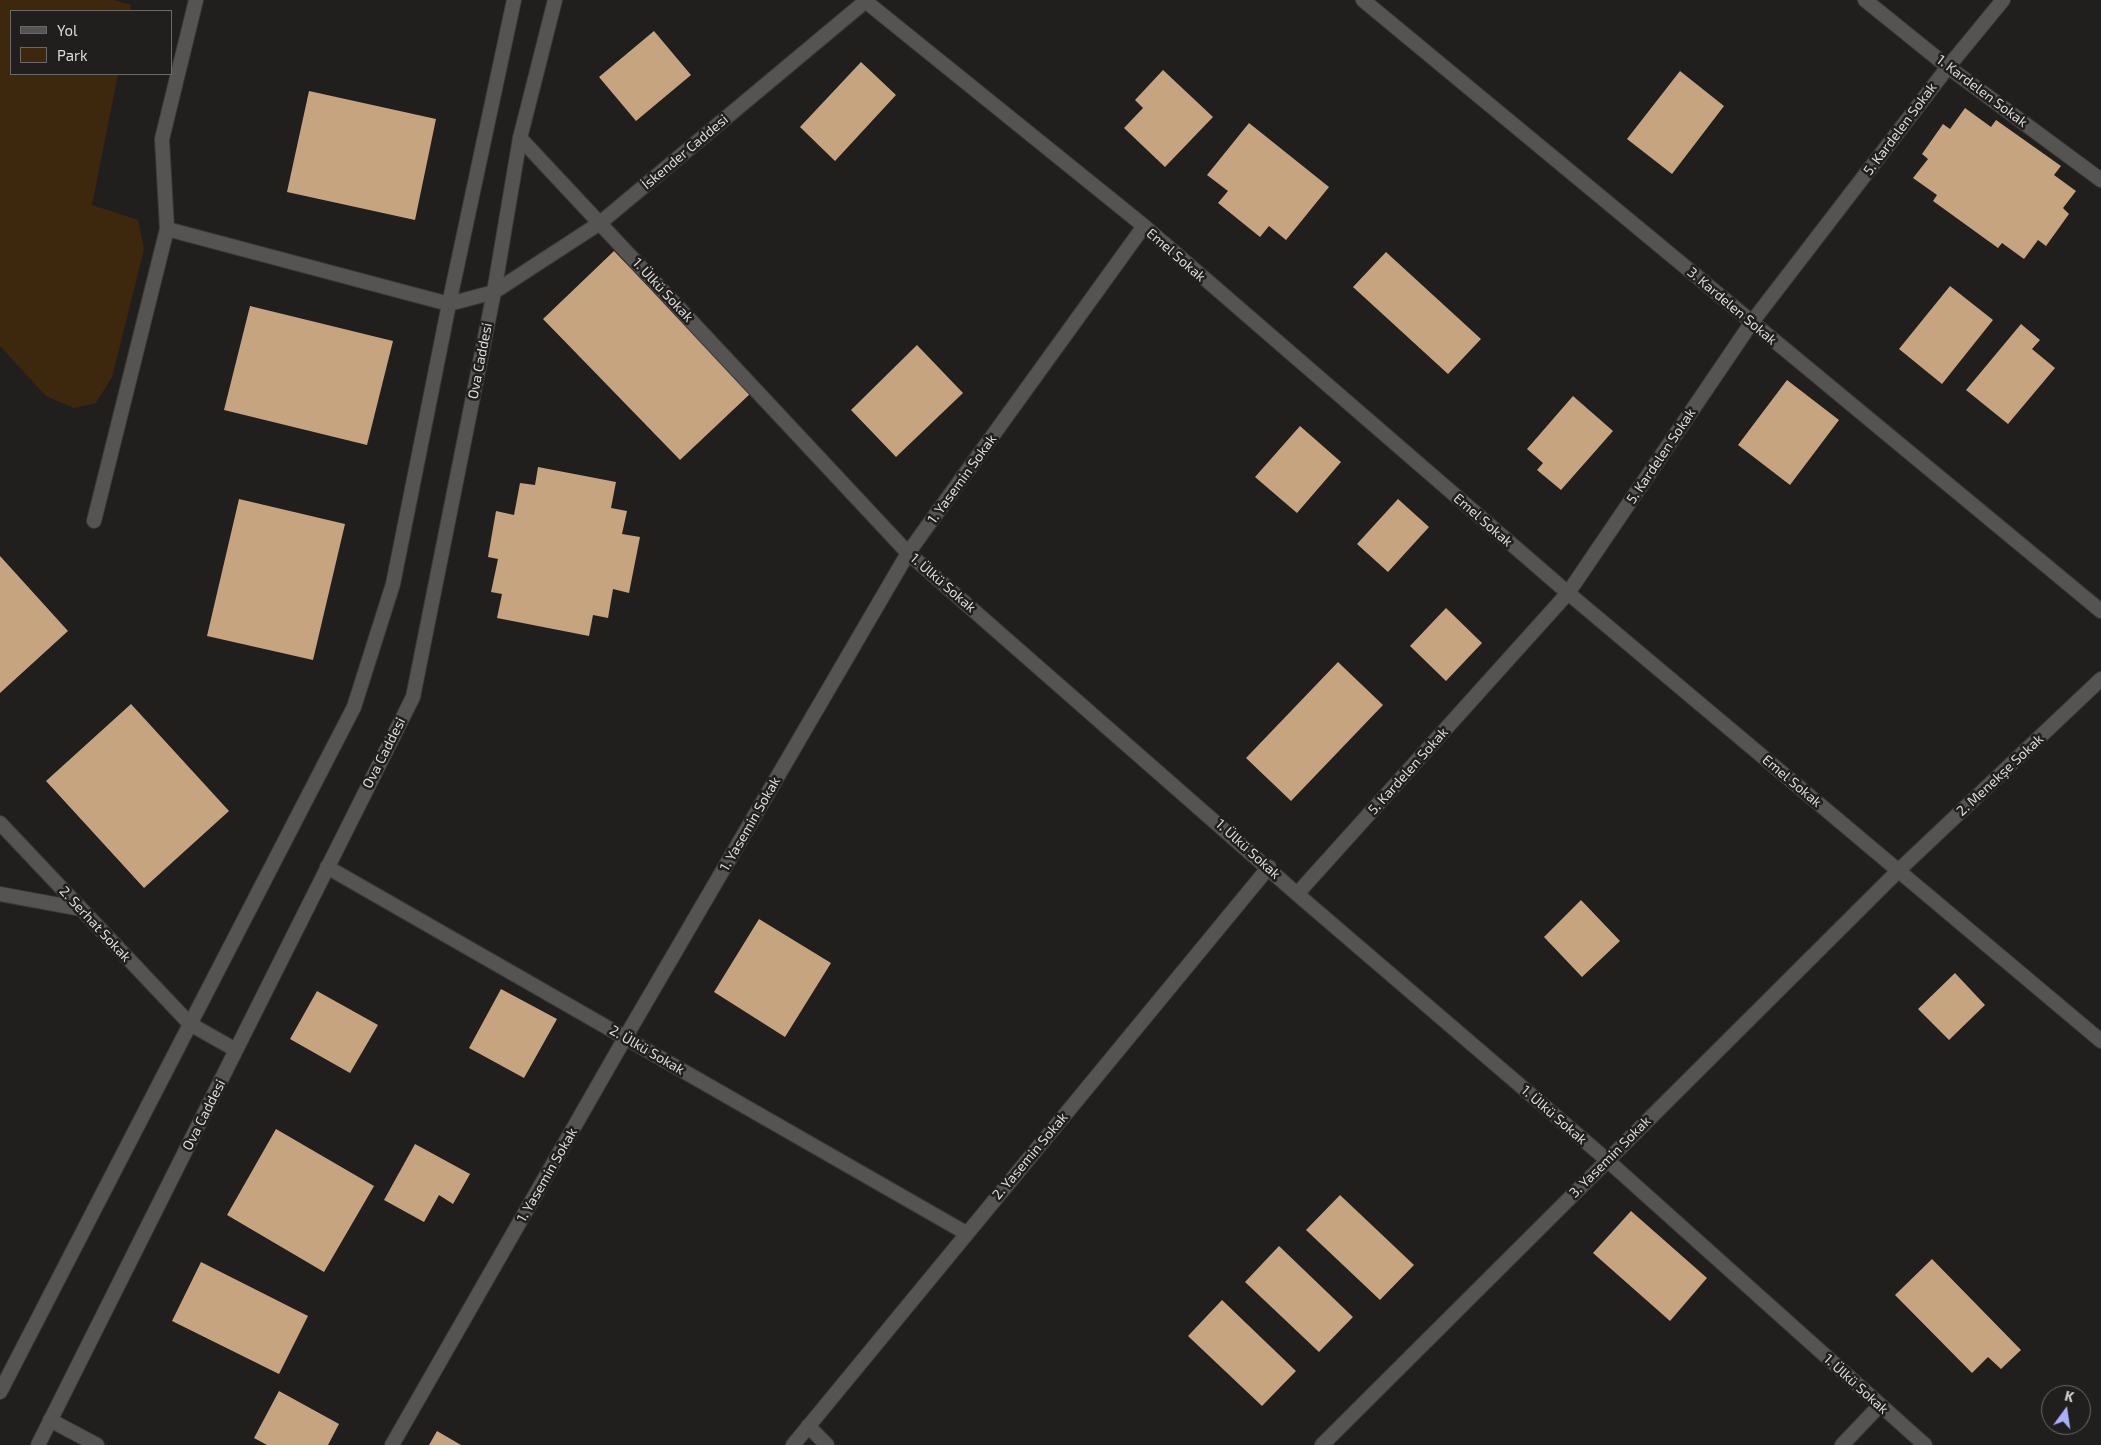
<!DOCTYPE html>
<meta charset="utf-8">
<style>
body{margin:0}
#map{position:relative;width:2101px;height:1445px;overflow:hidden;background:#211f1e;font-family:"Exo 2",sans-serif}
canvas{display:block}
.legend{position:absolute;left:10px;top:10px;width:162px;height:65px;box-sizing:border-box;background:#211f1e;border:1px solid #6c6a69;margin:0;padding:6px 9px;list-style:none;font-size:15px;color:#dddbda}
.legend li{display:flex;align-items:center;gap:10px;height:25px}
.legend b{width:25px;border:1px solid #6c6a69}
.north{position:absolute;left:2041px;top:1385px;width:50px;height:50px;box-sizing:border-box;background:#211f1e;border:1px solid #6c6a69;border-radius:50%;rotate:14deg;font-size:14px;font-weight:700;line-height:20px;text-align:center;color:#dddbda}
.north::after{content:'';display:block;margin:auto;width:18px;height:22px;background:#a9b0fc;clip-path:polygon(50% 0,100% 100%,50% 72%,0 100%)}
</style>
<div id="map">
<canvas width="2101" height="1445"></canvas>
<ul class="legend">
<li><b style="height:6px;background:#555453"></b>Yol</li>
<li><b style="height:14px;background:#3e280d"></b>Park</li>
</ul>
<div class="north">K</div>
</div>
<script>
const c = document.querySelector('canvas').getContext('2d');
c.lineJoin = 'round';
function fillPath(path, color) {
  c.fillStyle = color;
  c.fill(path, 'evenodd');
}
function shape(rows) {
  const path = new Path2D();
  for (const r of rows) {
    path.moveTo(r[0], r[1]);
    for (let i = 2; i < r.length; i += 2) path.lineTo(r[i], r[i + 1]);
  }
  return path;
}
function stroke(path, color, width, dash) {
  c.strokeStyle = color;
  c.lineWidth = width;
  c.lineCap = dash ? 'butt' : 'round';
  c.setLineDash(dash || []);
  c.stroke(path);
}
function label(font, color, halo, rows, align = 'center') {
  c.font = font + ' "Exo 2",sans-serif';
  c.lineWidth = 5;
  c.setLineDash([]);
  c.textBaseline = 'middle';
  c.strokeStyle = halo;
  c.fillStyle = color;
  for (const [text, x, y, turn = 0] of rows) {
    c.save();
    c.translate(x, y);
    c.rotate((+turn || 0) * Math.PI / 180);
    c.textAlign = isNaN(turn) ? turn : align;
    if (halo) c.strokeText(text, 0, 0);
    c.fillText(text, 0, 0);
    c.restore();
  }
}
fillPath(shape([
 [0,0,113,0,131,5,130,11,11,11,11,74,118,74,92,205,138,220,144,249,112,377,96,403,74,408,46,396,0,346]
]), '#3e280d');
fillPath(shape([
 [654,31,691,75,636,121,599,77],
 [861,62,896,95,835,161,800,127],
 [1163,70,1213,117,1165,167,1124,128,1143,108,1135,100],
 [1680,71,1724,106,1672,174,1627,139],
 [309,91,436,119,415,220,287,192],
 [1965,108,1991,127,1996,120,2061,166,2054,175,2076,191,2063,208,2069,214,2046,246,2038,240,2024,259,2002,243,1998,248,1933,201,1937,195,1913,178,1928,159,1922,154,1943,124,1950,129],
 [1249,123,1329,187,1286,240,1269,226,1260,237,1218,203,1228,191,1207,175],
 [614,251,751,393,680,460,543,319],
 [1386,252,1481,339,1448,374,1353,287],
 [1950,286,1993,320,1942,384,1899,349],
 [250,306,393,341,367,445,224,410],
 [2021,324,2040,340,2032,349,2055,368,2008,424,1966,390],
 [917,345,963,393,896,457,851,410],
 [1787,380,1839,420,1790,485,1738,445],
 [1573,396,1613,431,1561,490,1537,470,1543,463,1527,449],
 [1300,426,1341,462,1297,513,1255,477],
 [538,467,616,482,611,508,627,511,622,534,640,537,629,593,613,589,608,618,593,615,589,636,497,618,502,594,491,592,498,559,488,557,496,511,514,515,520,483,535,485],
 [239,499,345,524,313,660,207,636],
 [1398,499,1429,527,1388,572,1357,544],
 [0,556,68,631,0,693],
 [1446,608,1482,643,1446,681,1410,646],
 [1338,662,1383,705,1291,801,1246,758],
 [131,704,229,811,144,888,46,781],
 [1581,900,1620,941,1582,977,1544,937],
 [759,919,831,963,785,1037,714,992],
 [1955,973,1985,1005,1949,1040,1918,1009],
 [501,989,557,1019,524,1078,469,1048],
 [317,991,378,1025,350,1073,290,1039],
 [276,1129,374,1186,324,1272,227,1215],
 [415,1144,470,1174,453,1204,439,1195,424,1222,384,1200],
 [1340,1195,1414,1265,1380,1300,1306,1230],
 [1631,1211,1707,1278,1670,1321,1593,1253],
 [1279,1246,1353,1317,1319,1352,1245,1282],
 [1932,1259,2021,1350,2001,1369,1988,1357,1972,1373,1895,1295],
 [201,1262,308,1316,279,1374,172,1321],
 [1222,1300,1296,1371,1262,1406,1188,1336],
 [279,1391,339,1424,328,1445,267,1445,254,1438],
 [437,1431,461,1445,429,1445]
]), '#c6a47f');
const minor = shape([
 [864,0,1144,226,1568,593,2101,1041],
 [1363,0,2101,611],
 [1865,0,1948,67,2101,180],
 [520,138,908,553,1297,894,1607,1160,1925,1445],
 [167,229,449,304],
 [94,521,167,229,162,139,196,0],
 [0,823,190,1024],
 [327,867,966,1233],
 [0,894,81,909],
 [1297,894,1568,593,1752,322,1948,67,2003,0],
 [50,1420,97,1445],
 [808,1426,827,1445],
 [392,1445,625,1038,908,553,1144,226],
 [793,1445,1269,867],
 [1322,1445,1899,870,2101,679],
 [1842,1445,1880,1405]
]);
const tertiary = shape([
 [449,304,494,292,600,223,867,0],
 [190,1024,236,1050],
 [0,1392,354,707,393,584,449,304,514,0],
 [38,1445,413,697,494,292,520,138,555,0]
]);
stroke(minor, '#3b3938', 16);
stroke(tertiary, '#3b3938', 16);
stroke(minor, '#555453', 14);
stroke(tertiary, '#555453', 14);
label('14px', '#dddbda', '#211f1e', [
 ["1. Kardelen Sokak",1982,91,37],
 ["5. Kardelen Sokak",1900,129,-53],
 ["İskender Caddesi",685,152,-40],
 ["Emel Sokak",1176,255,41],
 ["1. Ülkü Sokak",663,290,47],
 ["3. Kardelen Sokak",1732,306,40],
 ["Ova Caddesi",480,361,-79],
 ["5. Kardelen Sokak",1661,456,-56],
 ["1. Yasemin Sokak",962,479,-54],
 ["Emel Sokak",1483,520,41],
 ["1. Ülkü Sokak",943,583,41],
 ["Ova Caddesi",384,753,-63],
 ["5. Kardelen Sokak",1408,771,-48],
 ["2. Menekşe Sokak",2000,775,-43],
 ["Emel Sokak",1792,781,40],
 ["1. Yasemin Sokak",750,824,-60],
 ["1. Ülkü Sokak",1248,849,42],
 ["2. Serhat Sokak",95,924,47],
 ["2. Ülkü Sokak",647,1050,30],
 ["Ova Caddesi",204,1115,-63],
 ["1. Ülkü Sokak",1554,1115,41],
 ["2. Yasemin Sokak",1030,1156,-50],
 ["3. Yasemin Sokak",1610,1157,-45],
 ["1. Yasemin Sokak",547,1175,-60],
 ["1. Ülkü Sokak",1856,1384,42]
]);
</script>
